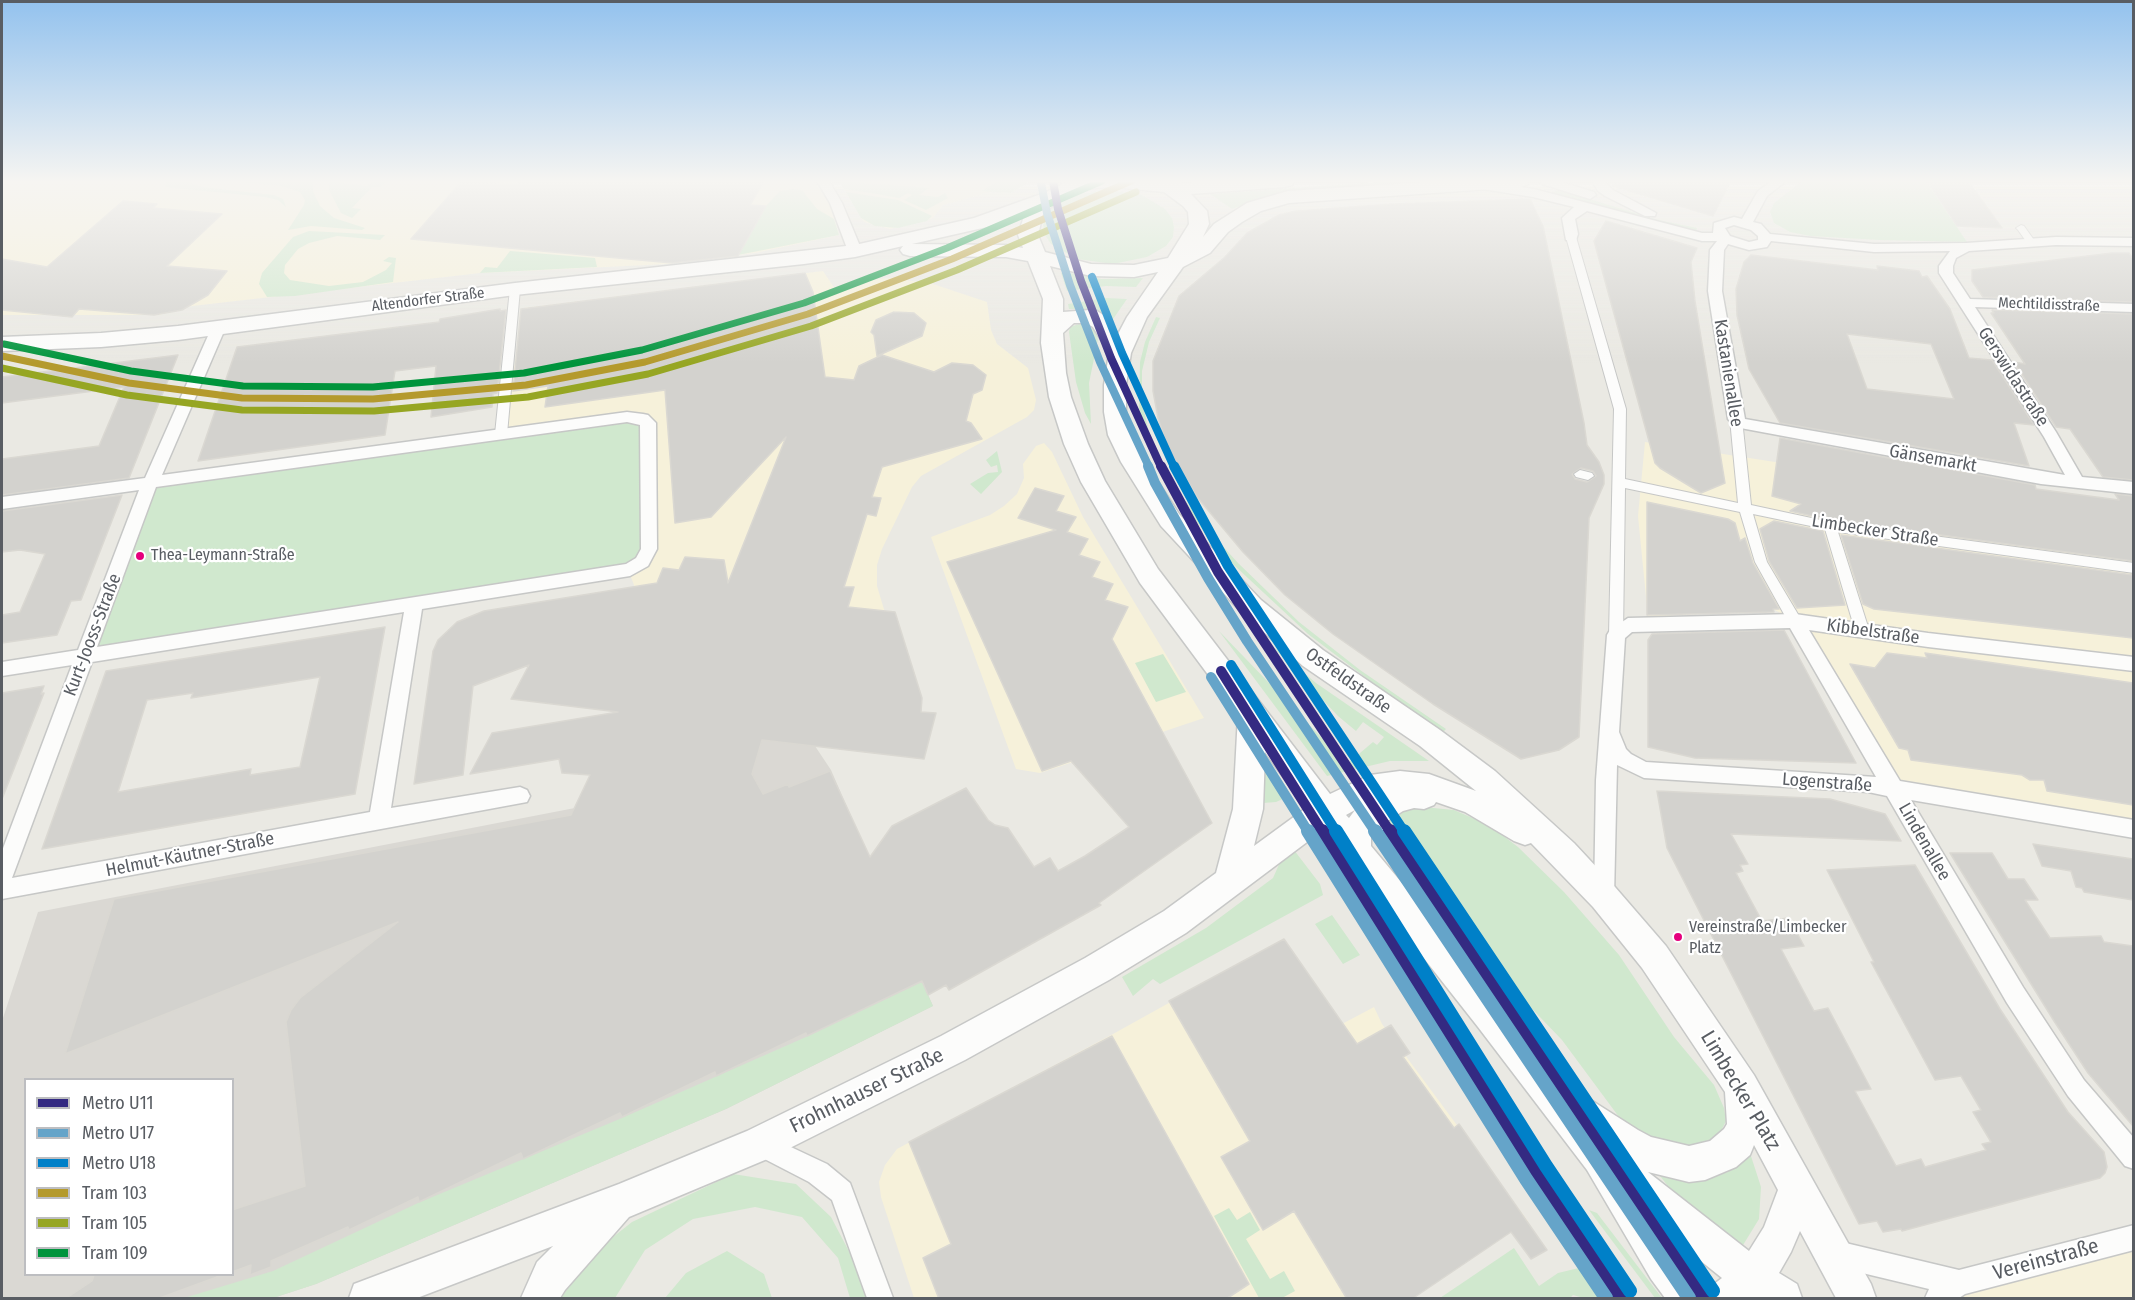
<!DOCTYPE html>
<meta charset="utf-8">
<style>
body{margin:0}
#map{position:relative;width:2135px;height:1300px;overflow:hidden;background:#eae9e3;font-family:"Fira Sans Condensed",sans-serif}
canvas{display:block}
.frame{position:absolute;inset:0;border:3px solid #595d63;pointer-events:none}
.legend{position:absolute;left:24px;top:1078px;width:210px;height:198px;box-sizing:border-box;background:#fff;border:2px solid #bdbec1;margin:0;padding:8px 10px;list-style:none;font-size:18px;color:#595d63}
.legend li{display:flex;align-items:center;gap:12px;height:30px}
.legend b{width:30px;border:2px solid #bdbec1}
</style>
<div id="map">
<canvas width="2135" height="1300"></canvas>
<div class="frame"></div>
<ul class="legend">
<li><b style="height:8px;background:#342a82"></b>Metro U11</li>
<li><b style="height:8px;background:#65a4c9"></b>Metro U17</li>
<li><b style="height:8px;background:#0080c8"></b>Metro U18</li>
<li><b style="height:8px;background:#b49a2d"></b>Tram 103</li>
<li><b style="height:8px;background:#96a623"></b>Tram 105</li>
<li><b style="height:8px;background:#00943c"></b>Tram 109</li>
</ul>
</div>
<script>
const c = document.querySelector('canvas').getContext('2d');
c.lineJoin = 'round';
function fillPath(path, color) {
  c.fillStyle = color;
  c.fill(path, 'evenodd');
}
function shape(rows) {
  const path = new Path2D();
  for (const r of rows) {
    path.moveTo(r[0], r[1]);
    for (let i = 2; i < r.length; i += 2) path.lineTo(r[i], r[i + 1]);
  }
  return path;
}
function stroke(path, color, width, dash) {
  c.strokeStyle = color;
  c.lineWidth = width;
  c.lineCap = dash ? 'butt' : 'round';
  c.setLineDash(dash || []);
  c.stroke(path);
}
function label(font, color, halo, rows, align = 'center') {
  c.font = font + ' "Fira Sans Condensed",sans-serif';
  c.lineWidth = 4.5;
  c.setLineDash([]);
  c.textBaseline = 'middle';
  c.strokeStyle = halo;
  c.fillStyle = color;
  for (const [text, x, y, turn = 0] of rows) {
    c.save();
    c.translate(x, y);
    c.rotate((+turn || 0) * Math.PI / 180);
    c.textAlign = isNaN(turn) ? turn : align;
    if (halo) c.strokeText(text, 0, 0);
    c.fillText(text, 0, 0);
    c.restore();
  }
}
fillPath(shape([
 [2,181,814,181,829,202,839,235,755,253,667,264,480,273,192,306,159,315,2,315],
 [839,181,1023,181,1009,187,943,205,933,218,890,229,864,222],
 [823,271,837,292,843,287,865,280,891,278,933,284,987,302,991,330,997,344,1028,368,1036,400,1034,410,1027,417,921,476,912,487,882,549,877,565,877,586,886,616,639,598,629,572,504,431,524,308],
 [1645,442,2094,511,2133,514,2133,825,1894,787,1795,621,1773,609,1648,617,1638,516],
 [1044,443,1052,452,1083,517,1204,718,1040,773,1016,769,931,537,990,515,1004,506,1017,494,1024,478,1023,464,1036,446],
 [1284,939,1342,1024,1374,1007,1382,1024,1528,1221,1412,1298,914,1298,881,1197,879,1182,885,1165,897,1149,1113,1034],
 [2133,1246,2133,1298,1953,1298,1965,1289]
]), '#f6f1da');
fillPath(shape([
 [759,740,813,743,831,770,933,1006,726,1109,316,1284,273,1298,2,1298,2,1021,38,912,580,807],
 [26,1080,232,1080,232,1274,26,1274]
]), '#dad8d3');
fillPath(shape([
 [167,181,186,181,202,187,274,195,283,199,286,207,278,200,265,197,165,187],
 [226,181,313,181,313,191,320,206,334,218,365,228,362,230,311,226,288,230,304,205,305,200,300,192,282,186],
 [329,181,367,186,373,181,386,182,381,187,372,187,352,208,361,209,352,218,341,213,329,190],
 [839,181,929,188,919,195,938,197,945,193,948,198,926,210,904,200,912,195,908,193,899,198,871,193,844,189],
 [997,181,1030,181,1011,193,982,191],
 [1392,181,1445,181,1295,191,1260,199,1232,209,1210,194],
 [1802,181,1926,181,1967,242,1879,240,1810,236,1790,232,1774,223,1770,212,1774,203],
 [793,189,802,190,817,209,834,219,839,235,738,255,766,206,780,191],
 [1110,190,1142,195,1165,209,1172,218,1174,227,1173,237,1166,246,1147,257,1113,264,1077,259,1051,244,1045,235,1043,225,1046,215,1053,206,1078,194],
 [1559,190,1659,220,1697,228,1696,232,1549,193],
 [846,192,898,200,932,216,927,221,898,228,875,226,861,218],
 [309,231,385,235,380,240,337,236,309,243,298,249,285,265,284,273,290,280,329,286,363,282,386,270,392,263,383,261,389,257,396,258,393,282,295,296,267,297,259,284,262,273,293,237],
 [510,251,595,258,597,267,480,273,485,267,497,268],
 [1064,272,1102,279,1143,278,1136,287,1106,286,1067,291,1061,273],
 [1106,298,1127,299,1111,322,1099,313,1090,309,1069,309,1068,304],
 [1156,317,1160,318,1149,342,1142,371,1142,403,1151,440,1163,467,1182,496,1202,523,1238,563,1299,622,1360,670,1446,729,1443,732,1386,693,1308,634,1220,552,1188,511,1168,482,1153,453,1144,431,1139,408,1140,362,1145,342],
 [1082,323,1093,328,1098,339,1089,383,1091,424,1085,413,1076,382,1069,332,1070,327],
 [627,418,641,421,644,561,86,656,150,482],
 [997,451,1002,472,981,494,970,484,988,473,998,472,997,465,991,467,986,460],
 [1219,631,1347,764,1373,742,1377,745,1384,737,1363,722,1356,731,1338,716,1270,644,1316,683,1429,761,1390,761,1327,776],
 [1163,654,1186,692,1156,702,1135,663],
 [1265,771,1270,776,1287,797,1276,802,1263,803],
 [1423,807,1454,810,1489,825,1518,847,1564,892,1619,955,1674,1037,1714,1085,1724,1108,1726,1121,1720,1133,1711,1143,1699,1148,1668,1147,1634,1130,1619,1117,1562,1040,1466,940,1387,842,1385,832,1389,818,1403,810],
 [1314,838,1352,886,1353,896,1348,895,1308,842],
 [1294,850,1320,884,1323,895,1160,984,1153,979,1133,996,1122,977,1206,928,1273,878,1281,860],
 [1332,915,1360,955,1343,964,1315,924],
 [922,982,933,1006,726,1109,316,1284,273,1298,184,1298,273,1271,418,1203,622,1118,806,1037],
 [1750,1153,1761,1187,1759,1219,1740,1250,1671,1190,1657,1172,1696,1178,1728,1172],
 [733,1174,796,1184,831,1217,853,1259,866,1298,850,1298,838,1258,802,1217,755,1207,693,1219,645,1250,615,1298,561,1298,594,1252,632,1222],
 [1229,1208,1237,1220,1250,1212,1260,1230,1246,1239,1270,1279,1284,1271,1295,1291,1282,1298,1259,1298,1214,1216],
 [1589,1210,1597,1213,1662,1298,1655,1298],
 [1514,1248,1539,1286,1558,1273,1583,1267,1581,1263,1598,1258,1632,1298,1584,1298,1573,1295,1570,1298,1440,1298],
 [727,1251,764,1274,772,1298,665,1298,686,1273]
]), '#d0e8ce');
const building = shape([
 [462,181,517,184,520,181,764,181,750,205,766,206,738,256,672,263,411,239,462,181],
 [1611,181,1731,181,1713,216,1613,186,1611,181],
 [1927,181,1968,181,2002,228,1957,226,1927,181],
 [1530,199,1543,226,1584,423,1587,445,1599,462,1604,475,1604,484,1589,518,1579,737,1559,750,1521,759,1433,704,1333,634,1285,595,1243,552,1197,497,1168,449,1158,418,1153,391,1153,361,1179,296,1225,257,1247,233,1279,215,1296,211,1393,204,1530,199],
 [1581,468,1593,471,1596,476,1587,482,1575,479,1572,474,1581,468],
 [123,201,157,204,153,208,222,214,167,266,227,271,208,295,182,310,154,315,79,309,72,317,2,310,2,259,47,267,123,201],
 [1606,221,1697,248,1691,262,1695,301,1725,483,1701,493,1660,468,1655,463,1594,241,1606,221],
 [2112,253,2129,253,2133,259,2133,302,1983,297,1972,281,1972,270,2112,253],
 [1751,255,1878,270,1877,266,1919,271,1922,277,1927,276,1950,309,1969,358,1992,360,2034,425,2014,423,2029,466,1780,423,1749,369,1737,315,1736,289,1744,262,1751,255],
 [1847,334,1931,344,1954,399,1867,389,1847,334],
 [805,273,813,292,825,377,854,380,859,366,882,355,934,372,952,363,973,365,986,375,982,390,973,394,966,421,971,423,982,439,882,467,872,497,881,498,876,516,867,514,844,587,854,587,848,607,895,612,922,698,921,712,936,713,924,759,762,740,752,774,763,794,788,784,789,787,830,771,870,857,892,826,966,788,988,820,995,825,1008,828,1034,867,1050,858,1058,871,1085,856,1129,827,1071,761,1042,771,947,562,1056,530,1018,518,1035,488,1064,496,1056,511,1076,517,1067,532,1088,539,1079,555,1100,562,1092,577,1113,584,1105,600,1128,607,1112,639,1212,823,1099,903,1101,905,949,990,946,985,928,995,922,981,807,1036,806,1033,716,1076,715,1072,622,1117,620,1113,523,1159,521,1153,419,1202,418,1197,349,1230,348,1227,271,1261,271,1267,250,1275,251,1265,232,1272,232,1210,305,1186,286,1022,291,1010,300,998,398,922,65,1054,114,899,571,815,590,775,562,773,559,759,470,774,492,733,618,712,511,699,529,665,473,686,463,775,414,784,433,651,438,640,457,622,484,611,657,583,663,568,679,570,685,557,724,560,728,583,786,437,711,517,675,523,665,390,545,407,548,386,513,391,521,309,805,273],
 [500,309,500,311,506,310,497,393,493,394,492,407,431,417,436,366,395,371,385,435,198,461,237,347,439,322,440,319,500,309],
 [1992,310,2133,314,2133,480,2103,477,2070,429,2056,427,2014,362,2025,364,1991,313,1994,313,1992,310],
 [894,312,914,313,926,323,922,336,877,356,874,335,871,332,876,320,894,312],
 [178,355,129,478,2,495,2,459,99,446,124,387,2,403,2,377,178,355],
 [1780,438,2035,485,2036,489,2119,500,2115,494,2133,496,2133,561,1830,520,1790,511,1801,504,1772,496,1780,438],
 [122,495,81,600,71,601,57,635,2,643,2,615,20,612,45,554,20,550,2,552,2,511,122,495],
 [1647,502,1728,519,1735,523,1740,541,1745,538,1753,563,1779,609,1773,609,1774,612,1647,615,1647,502],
 [1774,521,1823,531,1845,605,1797,608,1769,561,1760,529,1774,521],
 [1841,535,2133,575,2133,638,1874,609,1863,604,1841,535],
 [385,627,355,794,42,849,106,671,385,627],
 [320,677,300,767,250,775,251,769,118,792,147,700,193,693,191,698,320,677],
 [1784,630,1856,763,1695,758,1648,747,1648,640,1652,634,1784,630],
 [1887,653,1927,658,1925,653,2133,683,2133,805,2047,791,2044,780,2030,780,2022,775,1911,760,1908,750,1899,748,1850,664,1875,668,1887,653],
 [44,686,41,694,44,693,2,799,2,693,44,686],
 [1657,791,1830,799,1885,814,1901,841,1731,834,1748,864,1740,865,1743,871,1736,873,1762,921,1789,918,1804,946,1781,949,1814,1011,1828,1008,1871,1089,1855,1091,1896,1166,1921,1159,1925,1167,1986,1150,1982,1144,1991,1142,1973,1112,1981,1110,1961,1076,1935,1080,1871,962,1874,962,1827,870,1915,865,2000,1009,2068,1112,2104,1152,2107,1167,2105,1173,2100,1178,1902,1231,1901,1229,1883,1232,1877,1221,1859,1224,1667,848,1657,791],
 [2033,844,2133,859,2133,900,2084,892,2082,888,2076,887,2071,871,2042,866,2033,844],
 [1950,853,1992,853,2008,879,2024,879,2038,900,2025,900,2050,938,2101,936,2104,942,2133,946,2133,1126,2088,1073,2054,1021,1950,853],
 [1284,939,1357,1044,1391,1025,1410,1053,1403,1057,1454,1128,1459,1124,1547,1250,1531,1259,1511,1232,1412,1299,1347,1299,1294,1211,1263,1230,1221,1157,1250,1141,1169,1001,1284,939],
 [1112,1036,1249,1284,1226,1299,939,1299,923,1258,951,1244,909,1142,1112,1036],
 [94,1275,217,1275,217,1277,157,1299,65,1299,92,1281,94,1275]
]);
fillPath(building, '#d3d2ce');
stroke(building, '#dad8d2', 1.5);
const pedestrian = shape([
 [2021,225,2024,226,2034,240,2034,244,2028,244,2018,230,2016,228,2021,225],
 [1571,234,1576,237,1626,409,1625,479,1738,503,1730,419,1736,415,1742,419,1751,505,1830,522,2134,563,2134,573,1838,532,1869,630,1867,634,1862,635,1857,634,1855,630,1825,529,1753,514,1767,562,1802,621,1795,626,1790,625,1755,562,1740,512,1625,488,1623,635,1621,639,1616,640,1611,639,1609,635,1614,409,1566,237,1571,234],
 [515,286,520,289,507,434,501,438,495,434,510,289,515,286],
 [1580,470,1592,473,1594,476,1588,480,1576,477,1574,474,1580,470]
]);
const minor = shape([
 [817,181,829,181,842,203,862,251,860,254,855,255,848,251,830,203,817,181],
 [1480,181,1534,189,1702,233,1713,233,1714,223,1734,217,1742,219,1758,191,1772,181,1786,181,1767,196,1753,222,1761,224,1770,234,1874,244,1966,243,2056,237,2134,238,2134,246,2056,245,1969,251,1956,258,1953,266,1953,273,1970,299,2134,304,2134,312,1975,307,2056,432,2082,477,2134,482,2134,494,2041,484,1735,427,1728,419,1708,291,1710,250,1717,241,1702,241,1587,211,1575,219,1578,234,1576,240,1566,240,1562,218,1574,207,1533,197,1476,188,1474,185,1476,182,1480,181],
 [1734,225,1751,230,1758,236,1758,240,1749,242,1730,236,1725,228,1734,225],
 [1771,241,1874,252,1950,251,1939,266,1939,273,2044,437,2065,475,1745,419,1722,291,1724,250,1728,244,1749,250,1767,247,1771,241],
 [1540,181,1558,181,1594,192,1596,195,1590,199,1542,184,1540,181],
 [1592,181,1604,181,1613,190,1656,213,1655,216,1645,216,1605,196,1598,191,1592,181],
 [218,325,225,329,162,475,627,412,643,414,648,415,656,423,657,549,648,566,630,576,422,609,391,808,520,787,527,790,530,796,527,802,2,899,2,851,72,665,2,676,2,662,78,650,139,490,2,509,2,497,145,478,211,329,218,325],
 [627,422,640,425,641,549,636,558,626,564,97,647,156,487,627,422],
 [404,612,370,812,12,878,92,662,404,612],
 [1795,614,1928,633,2134,657,2134,671,1928,647,1809,630,1900,781,2134,820,2134,838,1911,800,2023,987,2084,1080,2134,1138,2134,1169,2125,1166,2068,1096,2007,1003,1887,796,1868,792,1644,778,1617,765,1614,897,1611,904,1604,907,1597,904,1594,897,1596,780,1607,635,1610,630,1628,618,1795,614],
 [1790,628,1876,777,1646,762,1631,754,1626,749,1619,732,1625,638,1632,632,1790,628],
 [759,1132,827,1164,850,1183,893,1298,867,1298,832,1200,809,1182,751,1152,747,1144,751,1136,759,1132],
 [2134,1225,2134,1250,1965,1294,1959,1298,1925,1298,1929,1289,1833,1266,1824,1262,1820,1253,1824,1244,1833,1240,1959,1270,2134,1225]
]);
const secondary = shape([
 [1069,181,1171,181,1185,183,1219,181,1294,181,1292,185,1285,187,1191,194,1207,211,1209,224,1203,237,1214,224,1247,203,1288,191,1443,181,1529,181,1527,185,1520,187,1289,203,1261,211,1242,222,1228,232,1210,253,1183,267,1147,317,1131,353,1126,385,1126,412,1132,435,1144,460,1179,514,1261,600,1323,650,1440,730,1495,771,1574,843,1615,887,1666,946,1754,1075,1871,1284,1876,1298,1836,1298,1800,1231,1791,1252,1779,1273,1797,1284,1802,1298,1709,1298,1714,1284,1722,1278,1666,1233,1677,1253,1703,1284,1708,1298,1665,1298,1651,1279,1587,1170,1478,1027,1323,830,1186,933,1109,980,965,1060,772,1157,629,1217,565,1290,560,1298,521,1298,537,1262,553,1246,417,1298,349,1298,354,1284,619,1184,747,1131,941,1036,1085,958,1164,911,1216,873,1233,809,1238,715,1140,583,1081,482,1064,444,1049,397,1041,343,1043,299,1028,261,1006,257,910,256,903,254,900,250,903,246,855,257,804,264,515,295,178,340,101,347,2,351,2,337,101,333,178,326,515,283,855,245,974,218,1044,193,1069,181],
 [1113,187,1164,192,1183,206,1188,212,1189,224,1168,258,1134,265,1091,264,1045,252,1038,235,1043,214,1058,201,1081,189,1113,187],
 [1025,213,1018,235,1023,248,1006,245,912,244,987,227,1025,213],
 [1050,266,1091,276,1134,277,1158,272,1127,317,1118,334,1108,318,1097,311,1090,310,1063,312,1063,299,1050,266],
 [1074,323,1086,323,1093,327,1109,353,1104,385,1104,412,1108,435,1121,462,1161,526,1243,614,1303,666,1420,746,1476,791,1429,774,1400,771,1370,775,1330,794,1158,569,1105,481,1088,444,1071,397,1066,373,1063,333,1074,323],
 [1265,752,1306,808,1254,846,1263,809,1265,752],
 [1436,802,1465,812,1514,841,1525,845,1531,843,1593,907,1642,968,1725,1092,1727,1124,1724,1129,1710,1141,1689,1146,1651,1137,1638,1130,1583,1095,1570,1090,1502,1003,1371,846,1371,835,1378,827,1403,811,1414,808,1424,809,1434,805,1436,802],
 [1355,810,1349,818,1346,815,1355,810],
 [1754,1145,1778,1190,1764,1227,1749,1251,1648,1172,1689,1182,1705,1180,1736,1167,1750,1155,1754,1145]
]);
stroke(pedestrian, '#c6c7c6', 2);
stroke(minor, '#c6c7c6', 3);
stroke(secondary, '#c7c8c7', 3);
fillPath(pedestrian, '#fcfcfb');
fillPath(minor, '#fcfcfb');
fillPath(secondary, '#fcfcfb');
stroke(shape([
 [2,356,129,383,242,398,373,399,526,385,645,362,808,314,952,259,1131,181]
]), '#b49a2d', 7);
stroke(shape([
 [2,368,127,395,242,410,374,411,528,397,648,374,811,326,957,270,1136,192]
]), '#96a623', 7);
stroke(shape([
 [4,344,131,371,243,386,373,387,524,373,642,350,804,303,947,248,1102,181]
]), '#00943c', 7);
stroke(shape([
 [1053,181,1058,209,1081,281,1111,358,1161,467]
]), '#342a82', 8);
stroke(shape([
 [1161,466,1218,572,1391,833],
 [1221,671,1323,833]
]), '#342a82', 10);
stroke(shape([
 [1322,831,1536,1173,1620,1298],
 [1390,831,1703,1298]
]), '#342a82', 14);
stroke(shape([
 [1041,183,1047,213,1070,285,1100,362,1149,467]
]), '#65a4c9', 8);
stroke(shape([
 [1148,466,1155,483,1208,578,1247,641,1376,833],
 [1211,677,1309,833]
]), '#65a4c9', 10);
stroke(shape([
 [1308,831,1526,1179,1606,1298],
 [1375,831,1689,1298]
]), '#65a4c9', 14);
stroke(shape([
 [1092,277,1122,353,1174,467]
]), '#0080c8', 8);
stroke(shape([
 [1174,466,1228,566,1405,833],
 [1231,665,1337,833]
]), '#0080c8', 10);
stroke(shape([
 [1336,831,1546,1166,1630,1291],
 [1404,831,1713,1291]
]), '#0080c8', 14);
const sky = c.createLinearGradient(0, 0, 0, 363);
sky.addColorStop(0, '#93c2ee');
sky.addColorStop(0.5, '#f6f5f2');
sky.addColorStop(1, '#f6f5f200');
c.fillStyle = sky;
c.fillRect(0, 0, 2135, 363);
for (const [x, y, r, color] of [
 [140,556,5,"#e5007d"],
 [1678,937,5,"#e5007d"]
]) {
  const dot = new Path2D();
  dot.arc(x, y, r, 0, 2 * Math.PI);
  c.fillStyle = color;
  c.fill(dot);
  stroke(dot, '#fff', 2);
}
label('15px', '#595d63', '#fff', [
 ["Altendorfer Straße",428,300,-7],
 ["Mechtildisstraße",2049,305,2]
]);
label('16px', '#595d63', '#fff', [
 ["Thea-Leymann-Straße",151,556],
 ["Vereinstraße/Limbecker",1689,928],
 ["Platz",1689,949]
], 'left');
label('18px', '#595d63', '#fff', [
 ["Kastanienallee",1728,373,81],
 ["Gerswidastraße",2013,377,57],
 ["Gänsemarkt",1933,459,10],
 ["Limbecker Straße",1875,531,9],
 ["Kibbelstraße",1873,632,8],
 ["Kurt-Jooss-Straße",93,635,-69],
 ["Ostfeldstraße",1348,681,35],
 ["Logenstraße",1827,783,4],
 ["Lindenallee",1924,842,60],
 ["Helmut-Käutner-Straße",190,855,-11]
]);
label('21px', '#595d63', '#fff', [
 ["Frohnhauser Straße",867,1091,-26],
 ["Limbecker Platz",1740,1091,59],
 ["Vereinstraße",2046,1260,-15]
]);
</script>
